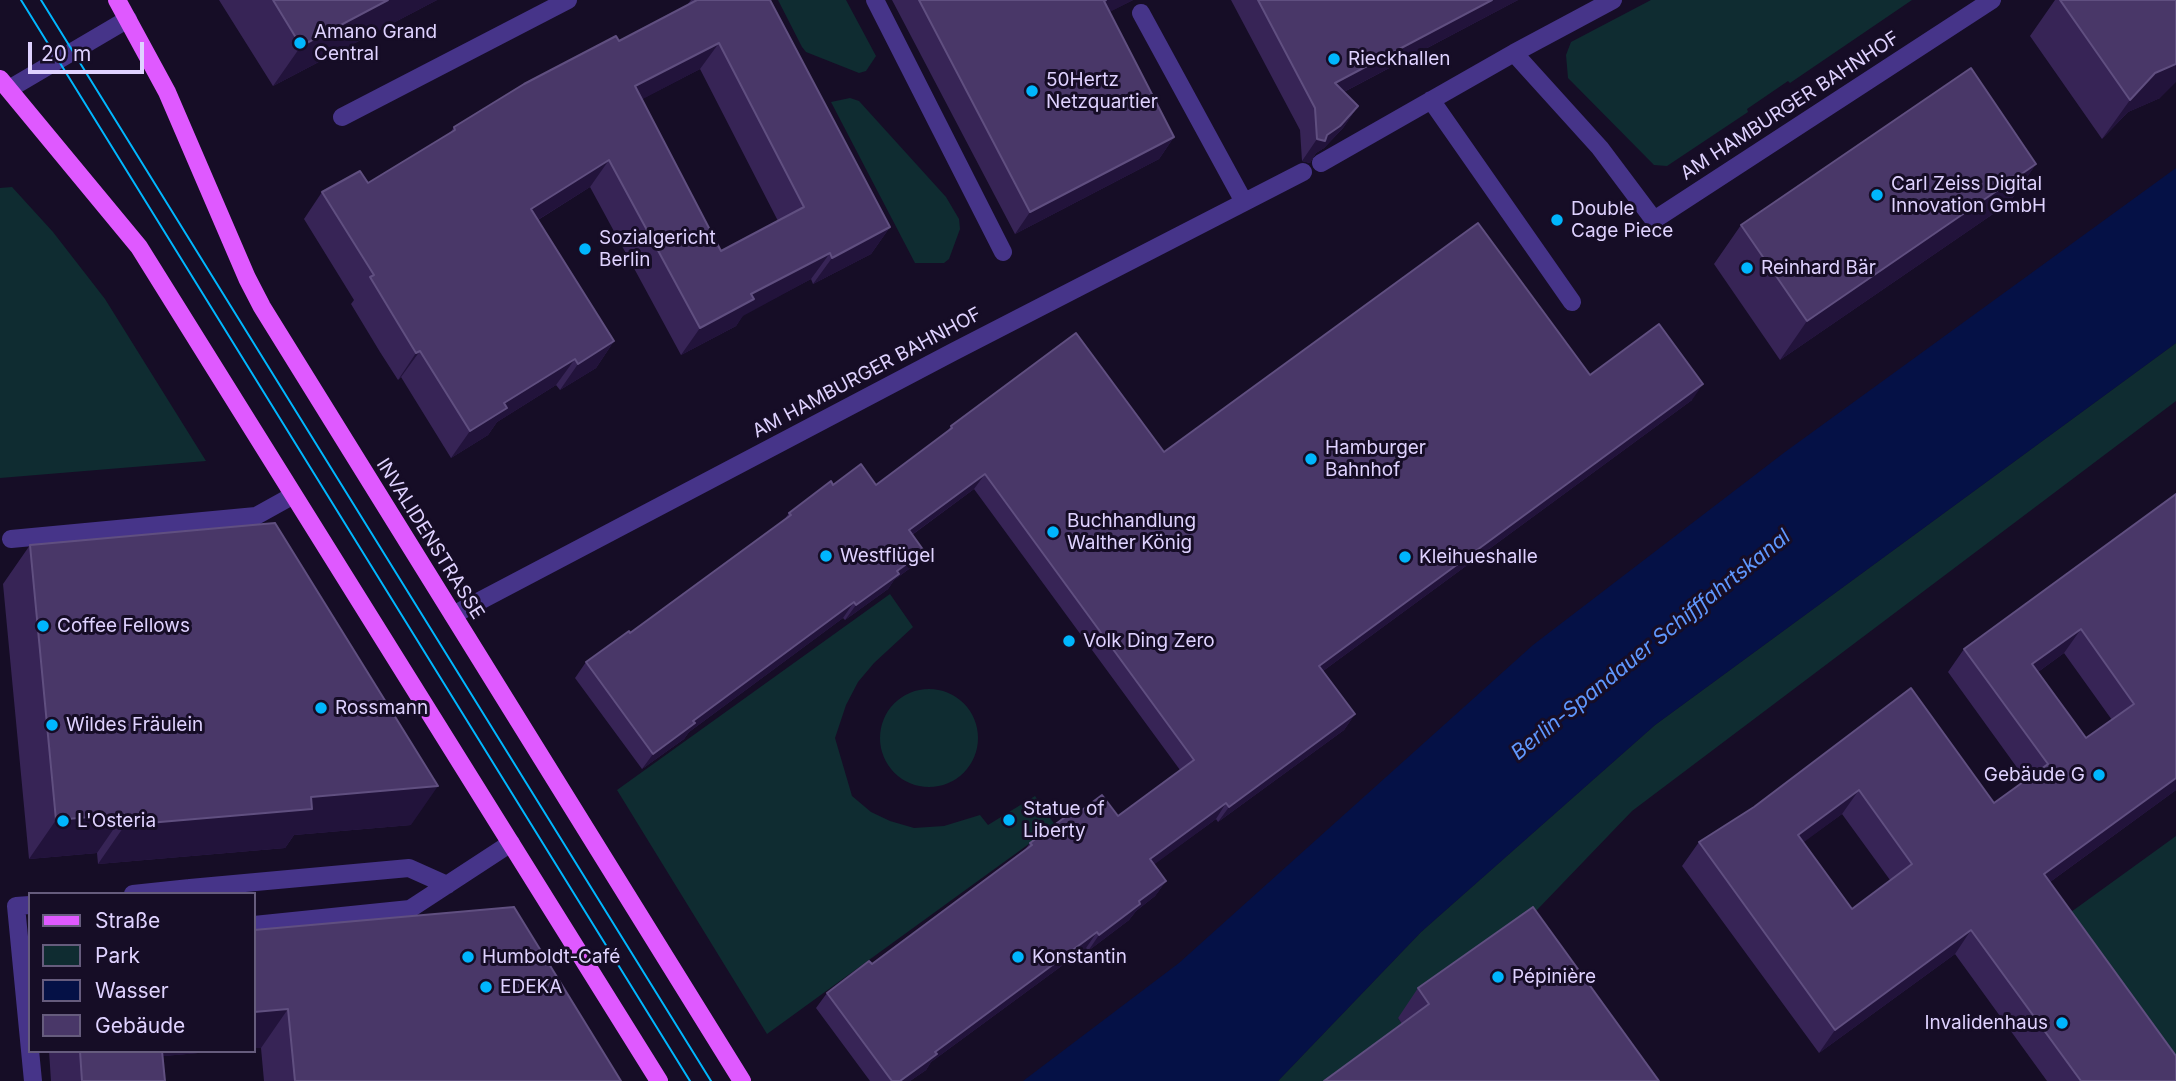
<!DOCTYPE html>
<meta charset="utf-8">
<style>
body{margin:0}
#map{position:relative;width:2176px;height:1081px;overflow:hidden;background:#160d26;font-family:Inter,sans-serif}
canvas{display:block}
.legend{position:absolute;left:28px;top:892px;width:228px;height:161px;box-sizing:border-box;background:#160d26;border:2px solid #665c7d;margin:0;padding:9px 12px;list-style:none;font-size:21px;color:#dfd2ff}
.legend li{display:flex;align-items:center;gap:14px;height:35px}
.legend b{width:35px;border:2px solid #665c7d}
.scale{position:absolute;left:28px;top:42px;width:116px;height:32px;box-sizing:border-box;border:4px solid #dfd2ff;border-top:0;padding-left:9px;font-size:21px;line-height:24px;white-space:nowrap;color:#dfd2ff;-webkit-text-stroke:5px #160d26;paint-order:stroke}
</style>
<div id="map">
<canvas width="2176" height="1081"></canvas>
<ul class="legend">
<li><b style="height:9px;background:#df59ff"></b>Straße</li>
<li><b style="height:19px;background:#0f2c31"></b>Park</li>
<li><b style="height:19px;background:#051146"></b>Wasser</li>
<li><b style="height:19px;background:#493768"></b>Gebäude</li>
</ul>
<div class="scale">20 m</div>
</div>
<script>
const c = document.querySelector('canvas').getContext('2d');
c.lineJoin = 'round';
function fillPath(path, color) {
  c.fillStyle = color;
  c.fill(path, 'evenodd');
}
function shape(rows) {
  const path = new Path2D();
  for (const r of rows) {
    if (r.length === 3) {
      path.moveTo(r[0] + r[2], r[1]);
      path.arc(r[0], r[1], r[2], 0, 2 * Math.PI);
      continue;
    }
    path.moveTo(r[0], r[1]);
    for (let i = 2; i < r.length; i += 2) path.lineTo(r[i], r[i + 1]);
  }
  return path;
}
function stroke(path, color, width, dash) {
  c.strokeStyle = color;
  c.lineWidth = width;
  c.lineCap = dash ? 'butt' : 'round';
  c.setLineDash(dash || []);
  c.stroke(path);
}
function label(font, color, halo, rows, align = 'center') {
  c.font = font + ' Inter,sans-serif';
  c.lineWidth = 6;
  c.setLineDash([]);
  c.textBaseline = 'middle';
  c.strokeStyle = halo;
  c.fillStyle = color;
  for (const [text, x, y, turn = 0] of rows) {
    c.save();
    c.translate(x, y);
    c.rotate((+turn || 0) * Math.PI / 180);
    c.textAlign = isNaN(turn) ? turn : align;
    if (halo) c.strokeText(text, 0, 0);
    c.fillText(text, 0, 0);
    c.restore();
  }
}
fillPath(shape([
 [778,0,846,0,876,56,866,71,859,73,806,52,802,47],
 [1651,0,1912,0,1790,83,1788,81,1747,109,1748,112,1667,166,1654,165,1568,78,1566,55,1571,42],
 [850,98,859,101,946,197,959,219,960,229,949,259,944,263,915,263,831,102],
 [12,187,53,232,105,299,206,461,0,478,0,188],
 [2176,343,2176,401,1632,811,1512,936,1398,1018,1408,1033,1343,1081,1278,1081,1421,932,1655,725],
 [890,594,913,627,874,663,858,682,846,705,835,738,852,796,871,812,890,821,914,828,944,826,980,815,988,825,1035,796,1055,825,767,1034,617,790],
 [929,738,49],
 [2176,836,2176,1058,2071,912]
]), '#0f2c31');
fillPath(shape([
 [2176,168,2176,343,1655,725,1421,932,1278,1081,1023,1081,1179,963,1533,645,1785,452]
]), '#051146');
stroke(shape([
 [875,0,1003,252],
 [1141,13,1244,202],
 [1514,53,1600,148,1654,220,1992,0],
 [9,89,128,19],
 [1431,100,1572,302],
 [342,117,568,0],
 [1321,163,1514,53,1613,0],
 [11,539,256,516,292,496],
 [453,615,953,352,1303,172],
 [133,894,190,888],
 [191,894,190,888,409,868,447,885],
 [30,905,16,906,33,1081],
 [254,925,410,909,511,843]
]), '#463489', 18);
stroke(shape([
 [117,0,167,92,247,278,262,307,742,1081],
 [0,79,139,247,659,1081]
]), '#df59ff', 18);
stroke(shape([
 [21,0,690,1081],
 [41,0,711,1081]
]), '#00b6fd', 2);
fillPath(shape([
 [219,0,437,0,273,86],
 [691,0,770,0,890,227,871,254,813,284,811,279,743,315,736,326,681,355,590,187,538,220,614,341,596,368,560,390,556,385,497,422,488,435,451,458,401,377,398,380,380,352,351,304,354,300,304,219,322,192,368,183,450,133,454,127,687,5],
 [700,69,778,221,721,251,642,99],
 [892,0,1133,0,1109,12,1174,137,1159,159,1015,234],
 [1231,0,1518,0,1344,92,1358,106,1343,128,1324,148,1316,153,1310,163,1302,161,1300,130],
 [2055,0,2176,0,2160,98,2128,112,2102,139,2030,36],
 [2036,164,2009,203,1780,360,1714,264,1741,225],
 [1590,375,1692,400,1323,671,1355,714,1344,730,1218,822,1216,819,1154,864,1166,881,1155,896,1136,911,1129,920,1088,951,1086,948,931,1062,926,1070,910,1081,870,1081,816,1008,827,993,872,964,1024,851,1030,843,1074,816,1118,816,1180,770,974,489,912,535,924,551,913,566,894,580,888,589,845,620,843,618,689,732,684,739,642,769,575,678,586,662,630,633,784,520,789,513,833,485,876,485,946,433,951,426,1164,452],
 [2176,494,2176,790,2050,882,2176,1081,2047,1081,1955,954,1819,1053,1682,866,1699,842,1754,807,1911,688,1994,803,2026,780,1948,672,1964,649],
 [2064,653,2112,720,2086,738,2038,672],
 [1842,814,1890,880,1852,909,1803,842],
 [30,545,411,825,294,835,285,848,98,864,97,853,29,859,3,584],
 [254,930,621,1081,264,1081,261,1048],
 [1418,988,1659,1081,1402,1024,1398,1018],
 [49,1051,221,1051,163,1056,165,1081,51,1081]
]), '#372456');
fillPath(shape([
 [388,0,437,0,273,86,301,46],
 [1106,0,1133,0,1088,23,1104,1],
 [1492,0,1518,0,1319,105,1335,83],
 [719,43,700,69,616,113,635,86],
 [2176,64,2176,82,2160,98,2128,112,2102,139,2130,100,2155,73],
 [1358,106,1343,128,1324,148,1316,153,1310,163,1302,161,1317,139,1327,135],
 [1174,137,1159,159,1015,234,1030,212],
 [609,160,590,187,512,236,531,209],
 [2036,164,2009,203,1780,360,1807,321],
 [890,227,871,254,813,284,832,258],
 [830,253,811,279,743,316,736,326,681,355,700,328,751,294],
 [614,341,596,368,560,390,578,364],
 [420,351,401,377,398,380,416,353],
 [575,359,556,385,497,422,488,435,451,458,470,431,504,403],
 [1703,384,1692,400,1308,682,1319,666],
 [985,474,974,489,898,545,909,530],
 [924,551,913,566,894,580,888,589,845,620,856,605,897,571],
 [854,602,843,618,689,732,684,739,642,769,653,754,693,721],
 [2081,629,2064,653,2016,688,2032,664],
 [1355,714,1344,730,1218,822,1229,807],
 [2176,778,2176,790,2028,898,2044,874],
 [438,786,411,825,294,835,285,848,98,864,125,825,311,797],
 [1859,790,1842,814,1781,859,1798,835],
 [1226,803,1216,819,1140,875,1150,859],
 [124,814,97,853,29,859,56,820],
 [1166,881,1155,896,1136,911,1129,920,1088,951,1099,935,1139,901],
 [1971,930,1955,954,1819,1053,1835,1030],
 [1097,932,1086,948,931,1062,926,1070,910,1081,900,1081,935,1052],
 [288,1009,261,1048,254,1048,254,1012],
 [137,1051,221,1051,131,1059]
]), '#22133b');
const building = shape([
 [273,0,388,0,301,46,273,0],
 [697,0,770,0,890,227,832,258,830,253,751,294,754,299,700,328,609,160,531,209,614,341,578,364,575,359,504,403,507,408,470,431,420,351,416,353,399,325,370,277,374,275,322,192,360,171,368,183,455,130,454,127,524,84,616,36,619,41,697,0],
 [719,43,804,207,721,251,635,86,719,43],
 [919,0,1106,0,1104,1,1174,137,1030,212,919,0],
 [1258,0,1492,0,1335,83,1358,106,1340,126,1327,135,1325,141,1317,139,1315,108,1258,0],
 [2060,0,2176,0,2176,64,2155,73,2130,100,2060,0],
 [1971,68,2036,164,1807,321,1741,225,1971,68],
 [1478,223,1590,375,1659,324,1703,384,1319,666,1355,714,1229,807,1226,803,1150,859,1166,881,1139,901,1140,904,1099,935,1097,932,935,1052,937,1054,900,1081,892,1081,827,993,869,961,872,964,1032,845,1030,843,1072,812,1074,816,1102,795,1118,816,1194,760,985,474,909,530,924,551,897,571,899,574,856,605,854,602,693,721,695,723,653,754,586,662,629,631,630,633,791,515,789,513,831,481,833,485,861,464,876,485,952,428,951,426,1076,333,1164,452,1478,223],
 [2176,494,2176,778,2044,874,2176,1056,2176,1081,2081,1081,1971,930,1835,1030,1699,842,1754,807,1911,688,1994,803,2048,764,1964,649,2176,494],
 [2081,629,2134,704,2086,738,2032,664,2081,629],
 [1859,790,1912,864,1852,909,1798,835,1859,790],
 [275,523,438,786,311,797,312,809,125,825,124,814,56,820,30,545,275,523],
 [514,907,621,1081,295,1081,288,1009,254,1012,254,930,514,907],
 [1533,907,1659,1081,1324,1081,1429,1004,1418,988,1533,907],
 [80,1051,162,1051,165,1081,82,1081,80,1051]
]);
fillPath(building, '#493768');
stroke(building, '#604f80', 2);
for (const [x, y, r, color] of [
 [300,43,7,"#00b6fd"],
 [1334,59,7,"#00b6fd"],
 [1032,91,7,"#00b6fd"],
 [1877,195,7,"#00b6fd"],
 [1557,220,7,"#00b6fd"],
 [585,249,7,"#00b6fd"],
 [1747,268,7,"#00b6fd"],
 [1311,459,7,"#00b6fd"],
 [1053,532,7,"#00b6fd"],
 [826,556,7,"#00b6fd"],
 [1405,557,7,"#00b6fd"],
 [43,626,7,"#00b6fd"],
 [1069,641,7,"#00b6fd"],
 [321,708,7,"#00b6fd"],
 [52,725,7,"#00b6fd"],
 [2099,775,7,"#00b6fd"],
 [1009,820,7,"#00b6fd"],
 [63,821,7,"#00b6fd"],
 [468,957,7,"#00b6fd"],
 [1018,957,7,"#00b6fd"],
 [1498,977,7,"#00b6fd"],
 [486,987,7,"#00b6fd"],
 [2062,1023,7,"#00b6fd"]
]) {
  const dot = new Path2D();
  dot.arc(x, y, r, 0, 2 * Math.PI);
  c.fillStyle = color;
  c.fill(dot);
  stroke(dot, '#160d26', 2.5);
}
label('19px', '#dfd2ff', '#160d26', [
 ["Amano Grand",314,32],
 ["Central",314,54],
 ["Rieckhallen",1348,59],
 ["50Hertz",1046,80],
 ["Netzquartier",1046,102],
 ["Carl Zeiss Digital",1891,184],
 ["Innovation GmbH",1891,206],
 ["Double",1571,209],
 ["Cage Piece",1571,231],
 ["Sozialgericht",599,238],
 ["Berlin",599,260],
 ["Reinhard Bär",1761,268],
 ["Hamburger",1325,448],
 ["Bahnhof",1325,470],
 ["Buchhandlung",1067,521],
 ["Walther König",1067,543],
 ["Westflügel",840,556],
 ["Kleihueshalle",1419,557],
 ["Coffee Fellows",57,626],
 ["Volk Ding Zero",1083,641],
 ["Rossmann",335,708],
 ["Wildes Fräulein",66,725],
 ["Gebäude G",2085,775,"right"],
 ["Statue of",1023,809],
 ["Liberty",1023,831],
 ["L'Osteria",77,821],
 ["Humboldt-Café",482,957],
 ["Konstantin",1032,957],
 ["Pépinière",1512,977],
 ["EDEKA",500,987],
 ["Invalidenhaus",2048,1023,"right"]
], 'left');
label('19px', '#dfd2ff', '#160d26', [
 ["AM HAMBURGER BAHNHOF",1790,106,-33],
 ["AM HAMBURGER BAHNHOF",867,373,-28],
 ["INVALIDENSTRASSE",430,539,58]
]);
label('italic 21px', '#6098ff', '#160d26', [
 ["Berlin-Spandauer Schifffahrtskanal",1651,645,-39]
]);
</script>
